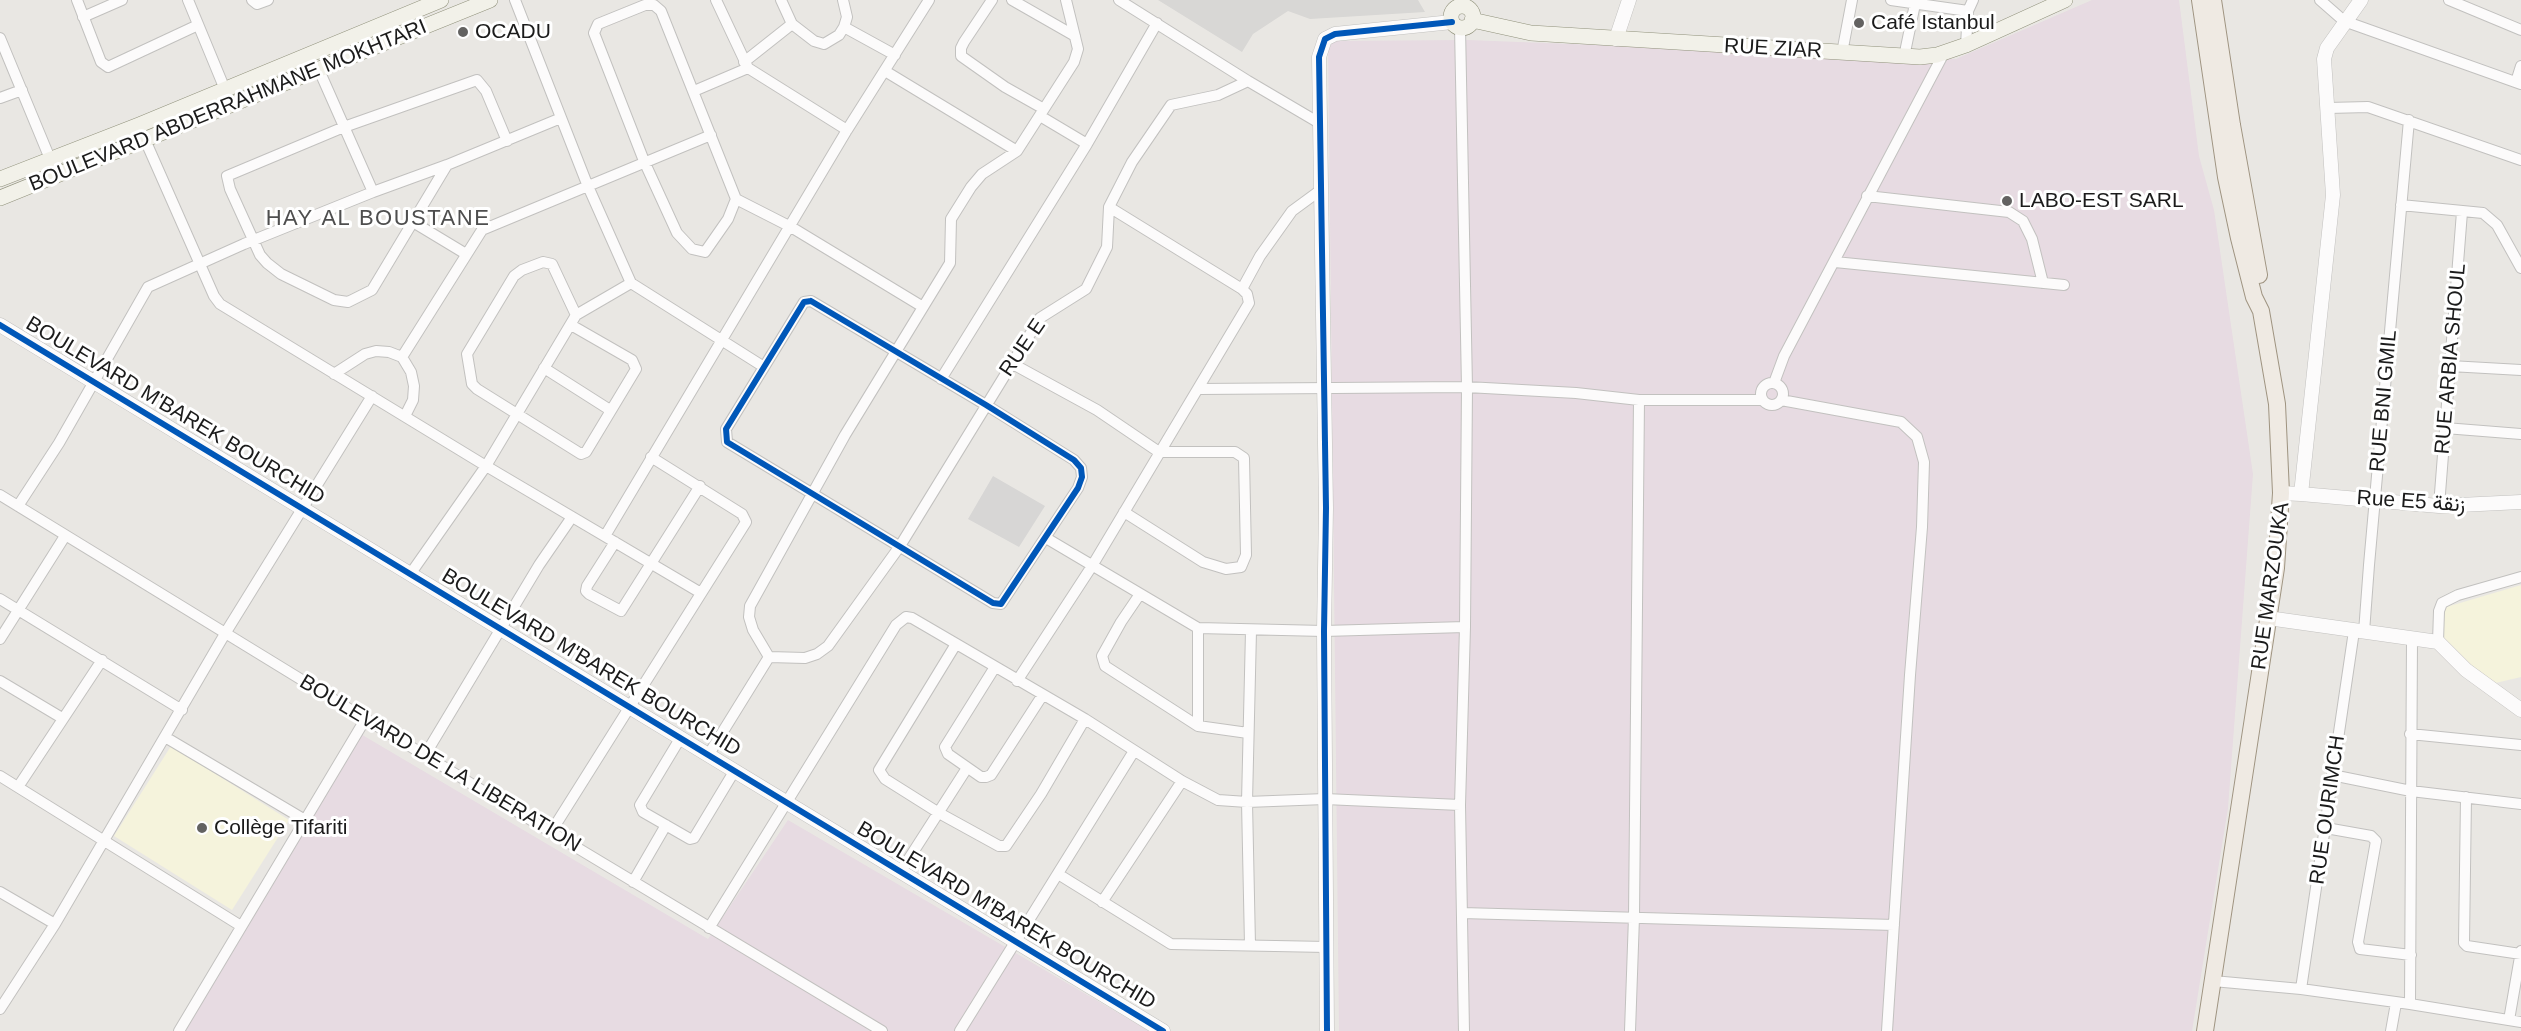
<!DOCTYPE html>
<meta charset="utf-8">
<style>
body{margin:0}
canvas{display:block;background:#e9e7e3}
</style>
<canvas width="2521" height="1031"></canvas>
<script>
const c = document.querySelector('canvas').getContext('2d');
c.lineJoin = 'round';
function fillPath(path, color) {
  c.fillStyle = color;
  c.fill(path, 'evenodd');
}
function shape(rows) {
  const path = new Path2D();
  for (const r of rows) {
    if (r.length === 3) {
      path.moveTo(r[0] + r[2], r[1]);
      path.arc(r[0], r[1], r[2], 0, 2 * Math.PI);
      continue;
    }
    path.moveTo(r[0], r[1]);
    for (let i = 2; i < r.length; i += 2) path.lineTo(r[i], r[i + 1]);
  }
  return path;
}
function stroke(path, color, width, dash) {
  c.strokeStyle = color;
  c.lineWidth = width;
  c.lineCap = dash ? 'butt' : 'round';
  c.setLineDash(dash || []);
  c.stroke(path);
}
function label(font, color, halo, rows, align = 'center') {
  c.font = font + ' Arial,Vazirmatn,sans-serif';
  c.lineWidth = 6;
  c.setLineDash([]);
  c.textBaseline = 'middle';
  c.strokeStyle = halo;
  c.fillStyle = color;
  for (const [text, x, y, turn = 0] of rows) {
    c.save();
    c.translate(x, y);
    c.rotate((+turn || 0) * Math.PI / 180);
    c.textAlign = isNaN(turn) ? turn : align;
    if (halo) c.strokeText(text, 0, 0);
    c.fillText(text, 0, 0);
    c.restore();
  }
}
fillPath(shape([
 [1158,0,1418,0,1425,12,1310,19,1288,11,1253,34,1242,52]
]), '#d8d7d5');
fillPath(shape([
 [2092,0,2179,0,2199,156,2214,210,2253,474,2228,808,2192,1031,1339,1031,1328,41,1468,40,1956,59],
 [359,733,708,939,788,820,1149,1031,176,1031]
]), '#e7dbe2');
fillPath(shape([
 [2521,585,2521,677,2487,685,2442,639,2443,608],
 [171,746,289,820,232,910,114,836]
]), '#f5f3dc');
fillPath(shape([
 [993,476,1045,506,1019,547,968,519]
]), '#d7d6d5');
const minor = shape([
 [77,0,101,62,108,67,198,25],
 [188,0,231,104],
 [252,0,257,4,268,0],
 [515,0,587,184,631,283,764,367],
 [716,0,748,68,847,130],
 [781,0,792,24,814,41,824,44,839,35,844,27,847,17,843,0],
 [992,0,964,42,961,48,961,56,1005,87,1044,109],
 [1012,0,1075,36],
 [1119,0,1248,81,1321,124],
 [1891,0,1968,11],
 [2320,0,2344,21,2521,84],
 [2449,0,2521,30],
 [645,5,654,5,661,11,736,199,728,219,705,252,692,249,677,233,644,161,594,33,598,24,645,5],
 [83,17,122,0],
 [844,27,895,55],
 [1460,27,1467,387,1465,627,1460,805,1464,1031],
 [0,38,53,166],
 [1966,45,1968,11,1973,0],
 [1842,53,1852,0],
 [1904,57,1915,4],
 [744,62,792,24],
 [319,70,373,192],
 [885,71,1017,151],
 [2516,82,2521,66],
 [694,91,748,68],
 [0,98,22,90],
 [2328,108,2368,107,2521,160],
 [1040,116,1087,144],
 [142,133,214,296,220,304,486,466,701,593],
 [447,165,372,290,348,302,334,300,281,274,267,263,260,255,230,189,227,176,344,127,477,80,486,91,507,141],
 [1867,196,2009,212,2023,221,2032,239,2043,283],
 [736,199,791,227,923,307],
 [2401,205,2483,213,2497,225,2521,268],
 [413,222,466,254],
 [1835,262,2064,285],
 [1242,289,1260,256,1292,211,1322,189],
 [811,301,986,405,1074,460,1081,468,1082,477,1078,488,1001,604,993,603,727,442,726,429,804,302,811,301],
 [571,325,632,360,636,369,586,452,581,454,477,389,472,384,467,354,514,276,522,270,543,262,552,264,576,315],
 [402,357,482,230,711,135],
 [1011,363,1097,410,1159,452,1235,452,1244,458,1246,555,1241,567,1226,569,1203,562,1124,512],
 [2450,366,2521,370],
 [544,368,610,410],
 [334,374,365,354,376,351,389,352,402,357,411,372,414,386,413,400,405,416],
 [941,379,1087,144,1157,23],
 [1774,383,1784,356,1944,53],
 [1772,394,11],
 [1199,389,1467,387,1576,393,1639,400,1763,400],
 [1781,400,1901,422,1917,437,1924,462,1922,527,1910,675,1887,1031],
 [2445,428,2521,434],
 [0,495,506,805,882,1031],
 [18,506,59,443,148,287,244,244,373,192,447,165,561,118],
 [2439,506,2462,212],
 [605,536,847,130,929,0],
 [1046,538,1198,628,1324,631,1465,627],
 [615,542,587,586,586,591,589,594,621,611,700,486],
 [411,573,486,466,576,315,631,283],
 [1140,594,1121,622,1102,656,1105,666,1198,726,1248,733],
 [0,599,182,710],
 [1198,628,1198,726],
 [2364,632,2369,565,2409,120],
 [0,639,65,536],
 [2438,642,2439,611,2442,603,2458,595,2521,577],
 [956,644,879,770,885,779,939,813,999,846,1006,846,1041,794,1085,719],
 [769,657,805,658,817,654,828,646,900,546,1040,318,1086,289,1107,247,1109,207,1132,162,1171,105,1218,95,1248,81],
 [995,667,945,747,948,754,981,777,986,777,991,775,1042,696],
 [0,681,62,718],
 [1017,681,1092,566,1249,303,1247,294,1242,289,1109,207],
 [2410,734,2521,745],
 [165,737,305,820],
 [681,737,640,805,643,812,690,839,694,838,735,770],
 [709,754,769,657,753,630,749,617,750,606,845,435,950,263,951,219,971,187,982,174,1017,151,1074,62,1078,49,1066,0],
 [425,755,539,565,572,517],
 [2332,775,2411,791,2521,804],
 [0,776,241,926],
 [18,787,102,660],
 [2466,797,2464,943,2467,946,2521,954],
 [2326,828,2371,836,2376,841,2358,942,2360,949,2411,955],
 [551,832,746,522,742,514,651,457],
 [901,871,967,768],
 [1058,874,1171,944,1327,947],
 [633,882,666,825],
 [0,892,55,924],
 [1102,902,1182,781],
 [1462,913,1894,925],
 [709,928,896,625,906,617,912,618,1085,719,1182,781,1218,800,1247,802,1325,799,1460,805],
 [1250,945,1247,802,1251,631],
 [2213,981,2301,989,2410,1004,2521,1022],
 [2301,989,2354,631],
 [2410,1004,2412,639],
 [0,1009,55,924,226,632,372,396],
 [2509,1020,2521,951],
 [179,1031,366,718],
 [960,1031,1134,751],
 [1630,1031,1634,917,1639,400],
 [2391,1031,2396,1003]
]);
const tertiary = shape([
 [1616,39,1629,0],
 [0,325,1163,1031],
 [2281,493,2301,494,2333,195,2324,59,2327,48,2361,0],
 [2301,494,2439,506,2521,502],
 [2268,618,2438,642,2466,670,2521,710],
 [1327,1031,1324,631,1326,508,1319,57,1325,39,1335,34,1452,22]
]);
const secondary = shape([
 [1462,17,11],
 [1472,20,1531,33,1920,57,1937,55,1966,45,2065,0],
 [0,179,139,125,441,0],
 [0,198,490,0]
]);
const primary = shape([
 [2200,0,2226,177,2239,238,2254,297,2261,311,2277,404,2281,493,2276,568,2205,1031],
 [2213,0,2232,125,2259,275]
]);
stroke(minor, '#c2c1bf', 12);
stroke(tertiary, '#c2c1bf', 15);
stroke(secondary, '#91927c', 16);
stroke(primary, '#9f9481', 18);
stroke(minor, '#fcfbfb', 10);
stroke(tertiary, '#fcfbfb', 14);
stroke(secondary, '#f2f1e9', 15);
stroke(primary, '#efeae3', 16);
stroke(shape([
 [811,301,986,405,1074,460,1081,468,1082,477,1078,488,1001,604,993,603,727,442,726,429,804,302,811,301],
 [0,325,1163,1031],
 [1327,1031,1324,631,1326,508,1319,57,1325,39,1335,34,1452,22]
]), '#0057b8', 6);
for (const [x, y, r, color] of [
 [1859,23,6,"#636261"],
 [463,32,6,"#636261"],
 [2007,201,6,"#636261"],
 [202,828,6,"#636261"]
]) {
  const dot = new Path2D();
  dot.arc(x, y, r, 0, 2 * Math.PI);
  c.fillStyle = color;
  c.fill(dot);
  stroke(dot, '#fff', 2);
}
label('21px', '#1b1b1b', '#fff', [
 ["Café Istanbul",1871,23],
 ["OCADU",475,32],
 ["LABO-EST SARL",2019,201],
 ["Collège Tifariti",214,828]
], 'left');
label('21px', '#1b1b1b', '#fff', [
 ["RUE ZIAR",1773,49,3],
 ["BOULEVARD ABDERRAHMANE MOKHTARI",228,106,-22],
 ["RUE E",1023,348,-56],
 ["RUE ARBIA SHOUL",2451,359,-85],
 ["RUE BNI GMIL",2384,401,-85],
 ["BOULEVARD M'BAREK BOURCHID",175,411,31],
 ["Rue E5 زنقة",2411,502,4],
 ["RUE MARZOUKA",2271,586,-82],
 ["BOULEVARD M'BAREK BOURCHID",591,663,31],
 ["BOULEVARD DE LA LIBERATION",440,764,31],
 ["RUE OURIMCH",2328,810,-82],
 ["BOULEVARD M'BAREK BOURCHID",1006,916,31]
]);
c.letterSpacing = '1.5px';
label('22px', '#4e4e4e', '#fff', [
 ["HAY AL BOUSTANE",378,219]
]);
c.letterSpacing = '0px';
</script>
